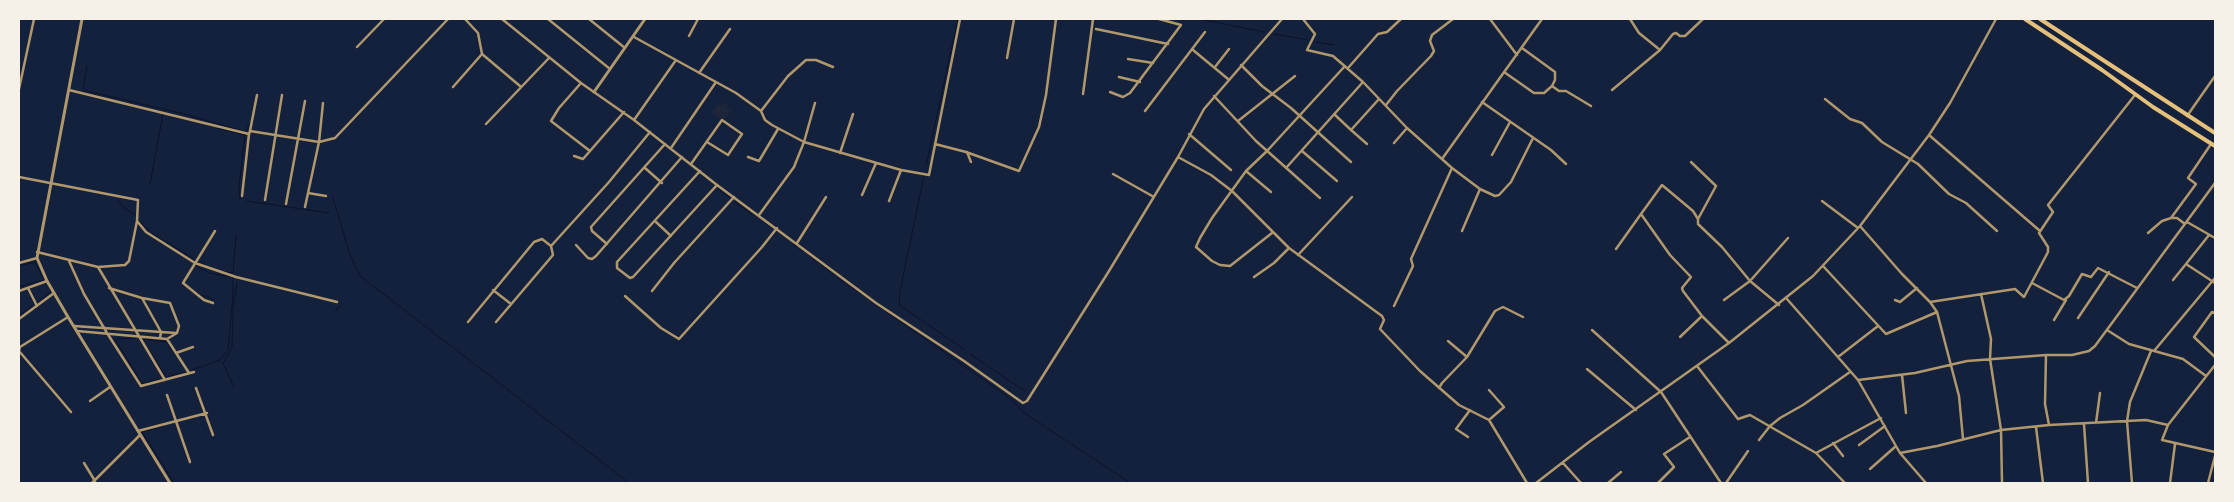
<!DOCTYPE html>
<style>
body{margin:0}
#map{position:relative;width:2234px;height:502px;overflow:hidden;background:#14213d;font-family:Barlow,sans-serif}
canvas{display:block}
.frame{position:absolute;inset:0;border:20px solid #f6f1e7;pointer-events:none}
</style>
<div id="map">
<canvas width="2234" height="502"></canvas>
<div class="frame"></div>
</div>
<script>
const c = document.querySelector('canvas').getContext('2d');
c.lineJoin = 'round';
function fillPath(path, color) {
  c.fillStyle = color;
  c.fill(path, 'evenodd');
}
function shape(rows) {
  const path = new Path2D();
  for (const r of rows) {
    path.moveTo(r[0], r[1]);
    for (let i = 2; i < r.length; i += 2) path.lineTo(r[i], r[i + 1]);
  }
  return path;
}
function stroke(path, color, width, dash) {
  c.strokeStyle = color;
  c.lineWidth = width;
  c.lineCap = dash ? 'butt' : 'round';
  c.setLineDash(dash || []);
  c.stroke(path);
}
fillPath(shape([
 [725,102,728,105,726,107,731,111,725,119,719,119,711,112,719,104,722,106]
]), '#1d2539');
stroke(shape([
 [1199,19,1264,32],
 [1274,34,1308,40],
 [1316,42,1334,45],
 [87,66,83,90,184,114,246,132,249,124],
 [217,128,245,135,239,187,240,199],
 [926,166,958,19],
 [924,176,900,291,899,305,964,349],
 [150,184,163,114],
 [718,189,729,197],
 [333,198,350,255,360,276,629,483],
 [118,200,123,207,135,215],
 [247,201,329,213],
 [735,202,753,215],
 [140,222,153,234,194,259],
 [794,245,802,250],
 [809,255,841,280,1011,399,1023,412,1130,483],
 [201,262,207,266],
 [19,266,35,262,44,280,19,287],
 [224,272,233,273,236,236],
 [188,286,199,294,214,300],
 [30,289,34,297],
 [37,303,51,292,49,287],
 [335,312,340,306],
 [20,315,32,306],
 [136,338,115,339,142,384,159,379],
 [142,339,166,377],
 [143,339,167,342,172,350],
 [970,354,1025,391],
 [192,370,220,360,228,350,233,294,233,277,209,273,196,265,194,267],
 [167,377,185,372],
 [234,387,223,363,232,348,233,309,237,282],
 [1033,395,1034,396],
 [164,426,142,432,174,483]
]), '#0b132b', 1);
stroke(shape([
 [465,19,478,33,482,54,520,86],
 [502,19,581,83,634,120,717,185,876,303,964,361,1023,403,1027,401,1109,271,1178,157,1204,109,1282,19],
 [548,19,610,69],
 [589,19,625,48],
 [1303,19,1315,34,1307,50,1333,56,1363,82,1407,128,1452,168,1411,259,1413,266,1394,306],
 [1490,19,1517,55],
 [1630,19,1639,33,1660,50],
 [1096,29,1168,44],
 [689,36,698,19],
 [634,37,736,93,761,111,765,120,772,125,804,142,901,170,929,175,960,19],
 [357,47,384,19],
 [1193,50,1228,79],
 [1007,58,1014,19],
 [1128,59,1153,63],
 [1241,65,1262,86,1291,108,1351,162],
 [1215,67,1229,49],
 [1348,68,1378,34,1387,32,1401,19],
 [1504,72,1534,93,1544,93,1552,86,1555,80,1555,72,1522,48],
 [699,73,730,29],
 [1119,77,1140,82],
 [581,83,559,108,551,121,590,151],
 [1552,86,1559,91,1566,91,1591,106],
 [453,87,482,54],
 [19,89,34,19],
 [69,90,249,134,250,131,319,142,335,138,448,19],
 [1612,90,1660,50,1673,34,1676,33,1680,36,1685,36,1703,19],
 [1110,92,1123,97,1130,93,1181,25,1159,19],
 [1083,94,1093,19],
 [1214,96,1256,141,1320,198],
 [1825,99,1850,119,1862,123,1882,142,1918,164,1949,194,1966,203,1997,231],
 [1482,102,1551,150,1566,164],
 [1386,105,1397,91,1431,56,1434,51,1430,41,1432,35,1453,19],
 [761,111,788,76,806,60,816,60,833,67],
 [1145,111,1205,32],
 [1334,114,1351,130],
 [2187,116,2215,76],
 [634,120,676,60],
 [1238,121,1295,76],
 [486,124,549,58],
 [250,131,257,95],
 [1189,134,1231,170],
 [1929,135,2040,231],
 [1394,143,1407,128],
 [935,144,966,152,1019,171,1039,127,1046,95,1056,19],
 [1367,144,1351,130,1379,99],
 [671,148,716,82],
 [1302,151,1337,181],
 [967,152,971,162],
 [840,153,853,114],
 [1492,155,1510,122],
 [574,156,583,159,624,112],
 [748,157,759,161,778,129],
 [1178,157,1211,175,1232,191,1289,248,1382,316,1384,320,1380,329,1420,371,1459,405,1489,420,1527,483],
 [1442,159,1542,19],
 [1691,162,1716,186,1698,219,1698,224,1722,247,1750,281,1779,305],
 [691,164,722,120,742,134,728,155,707,142],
 [645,168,662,183],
 [1286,168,1363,82],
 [1452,168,1480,189,1495,196,1499,195,1511,182,1533,138],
 [700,171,617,262,617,268,630,278,633,277,717,185],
 [1246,171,1271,192],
 [1113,174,1154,197],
 [19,177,138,200,137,221,129,261,125,265,98,267,37,252],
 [308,193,326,196],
 [862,195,876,163],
 [242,196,249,134],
 [265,200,282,95],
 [889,201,901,170],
 [1822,201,1858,228],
 [286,204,305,101],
 [305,207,319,142,323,103],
 [759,215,794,167,804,142,815,103],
 [2171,218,2196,184,2188,178,2211,144],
 [1698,219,1693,211,1662,185,1641,214,1670,255,1691,277,1682,288,1683,291,1702,316,1729,343],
 [137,221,146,232,195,263,236,277,337,302],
 [656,222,671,236],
 [2187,222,2215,238],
 [1860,226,1902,274,1930,302,1937,312,1959,396,1963,439],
 [1462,231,1480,189],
 [1272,233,1230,266,1220,265,1212,261,1196,247,1200,238,1212,218,1246,171,1267,151,1345,66],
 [2148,233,2162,221,2171,218,2177,218,2185,224],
 [2209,235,2186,264,2215,283],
 [797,243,826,197],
 [607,244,592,231,591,227,665,144],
 [576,245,588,258,592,259,596,256,682,157],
 [551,246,609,182,650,132],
 [1616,249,1641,214],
 [1298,255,1352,197],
 [69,261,84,294,107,333,141,386,194,372],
 [19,263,37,258],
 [1823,266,1886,334,1937,312],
 [98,267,165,380],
 [1254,277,1274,263,1289,248],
 [2173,280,2186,264],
 [2032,283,2064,300,2069,296,2082,274,2091,277,2098,268,2137,288],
 [28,288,37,306],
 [493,290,511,304],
 [19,291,47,281],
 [652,291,674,263,734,197],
 [1981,294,1991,339,1990,359,2001,430,2002,483],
 [625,296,661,328,679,339,762,247,777,228],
 [142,298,161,332,160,338],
 [1787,299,1858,380,1900,453,1926,483],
 [1724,300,1750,281,1788,238],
 [1895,300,1900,302,1917,288],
 [1930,302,2015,289,2024,297,2048,252,2048,247,2039,233,2053,212,2048,205,2135,95],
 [213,303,204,300,183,283,215,231],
 [2215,313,2212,312,2194,337,2215,357],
 [68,317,20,347,19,351,71,412],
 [2078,318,2109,272],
 [19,319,54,293],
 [2054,320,2066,300],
 [468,322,534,242,542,239,551,246,553,255,496,322],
 [74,326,176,333],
 [1592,330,1661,392,1721,483],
 [2107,330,2129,344,2183,359,2206,376],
 [77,331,167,339,177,333,179,326,170,303,142,298,109,288],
 [1680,337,1702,316],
 [167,339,189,373],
 [1448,341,1467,357],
 [2154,351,2215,278],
 [176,353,193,347],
 [2046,355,2045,404,2049,425],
 [1838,357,1878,326],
 [2215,365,2168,425,2162,440,2215,452],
 [1697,366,1738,419,1750,415,1816,453,1845,483],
 [1587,369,1636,410],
 [1902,375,1906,413],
 [1858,380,1915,373,1967,361,2046,355,2072,355,2089,351,2095,346,2215,183],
 [196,388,213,435],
 [1439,388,1442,383,1467,357,1495,311,1503,307,1523,317],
 [167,395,190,462],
 [90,401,110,387],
 [1489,420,1504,407,1489,390],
 [2096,423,2100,393],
 [2084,424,2088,483],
 [2036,427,2043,483],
 [138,431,207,413],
 [1468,437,1456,429,1470,410],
 [1759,440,1770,426,1780,418,1803,405,1850,372],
 [1833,443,1843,456],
 [1859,445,1885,426],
 [1816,453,1881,418],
 [1900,453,1937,446,2001,430,2049,425,2146,420,2168,425],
 [84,463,95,481],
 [1563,463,1581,483],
 [1870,469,1896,446],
 [92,483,140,435],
 [1536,483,1589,442,1729,343,1813,276,1860,226,1929,135,1950,103,1996,19],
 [1608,483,1621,472],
 [1658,483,1674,467,1664,454,1690,437],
 [1726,483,1748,451],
 [2132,483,2127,421,2130,402,2151,351],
 [2170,483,2175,444],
 [2208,483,2215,456]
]), '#b1986c', 2.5);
stroke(shape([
 [82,19,37,258,47,281,68,317,170,483],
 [594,92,645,19]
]), '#b1986c', 3);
stroke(shape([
 [2025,19,2102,70,2153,107,2215,146],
 [2040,19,2215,133]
]), '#e5c07b', 4);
</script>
